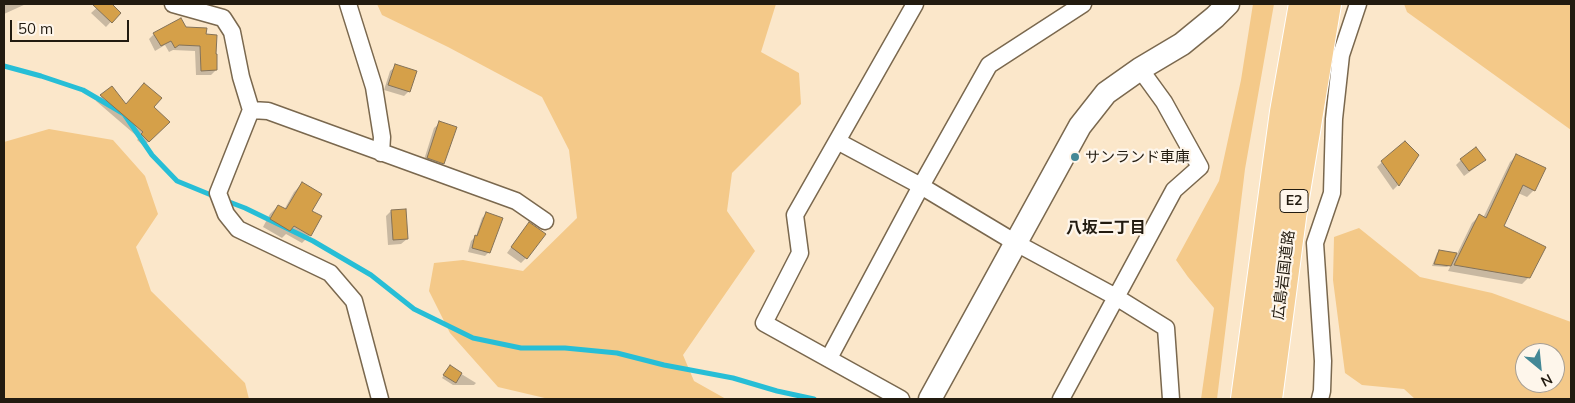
<!DOCTYPE html>
<meta charset="utf-8">
<style>
body{margin:0}
#map{position:relative;width:1575px;height:403px;overflow:hidden;background:#fbe7ca;font-family:Mulish,sans-serif}
canvas{display:block}
.frame{position:absolute;inset:0;border:5px solid #221b10;pointer-events:none}
.north{position:absolute;left:1515px;top:343px;width:50px;height:50px;box-sizing:border-box;background:#fef6eb;border:1px solid #a69e93;border-radius:50%;rotate:152deg;font-size:14px;font-weight:700;line-height:20px;text-align:center;color:#221b10}
.north::after{content:'';display:block;margin:auto;width:18px;height:22px;background:#448896;clip-path:polygon(50% 0,100% 100%,50% 72%,0 100%)}
.scale{position:absolute;left:10px;top:20px;width:119px;height:22px;box-sizing:border-box;border:2px solid #221b10;border-top:0;padding-left:6px;font-size:15px;line-height:18px;white-space:nowrap;color:#221b10;-webkit-text-stroke:4px #fef6eb;paint-order:stroke}
</style>
<div id="map">
<canvas width="1575" height="403"></canvas>
<div class="frame"></div>
<div class="north">N</div>
<div class="scale">50 m</div>
</div>
<script>
const c = document.querySelector('canvas').getContext('2d');
c.lineJoin = 'round';
function fillPath(path, color) {
  c.fillStyle = color;
  c.fill(path, 'evenodd');
}
function shape(rows) {
  const path = new Path2D();
  for (const r of rows) {
    path.moveTo(r[0], r[1]);
    for (let i = 2; i < r.length; i += 2) path.lineTo(r[i], r[i + 1]);
  }
  return path;
}
function stroke(path, color, width, dash) {
  c.strokeStyle = color;
  c.lineWidth = width;
  c.lineCap = dash ? 'butt' : 'round';
  c.setLineDash(dash || []);
  c.stroke(path);
}
function label(font, color, halo, rows, align = 'center') {
  c.font = font + ' Mulish,"Noto Sans JP",sans-serif';
  c.lineWidth = 4.5;
  c.setLineDash([]);
  c.textBaseline = 'middle';
  c.strokeStyle = halo;
  c.fillStyle = color;
  for (const [text, x, y, turn = 0] of rows) {
    c.save();
    c.translate(x, y);
    c.rotate((+turn || 0) * Math.PI / 180);
    c.textAlign = isNaN(turn) ? turn : align;
    if (halo) c.strokeText(text, 0, 0);
    c.fillText(text, 0, 0);
    c.restore();
  }
}
fillPath(shape([
 [377,4,776,4,761,52,799,73,801,104,732,173,727,211,755,251,683,355,694,381,726,399,549,399,498,387,450,333,429,291,434,263,463,260,523,271,577,218,569,150,542,97,448,47,382,15],
 [1253,4,1274,4,1245,169,1217,399,1201,399,1214,308,1188,277,1176,260,1219,181,1241,80],
 [1404,4,1571,4,1571,130,1407,12],
 [49,129,113,140,145,176,158,214,136,247,151,291,245,383,249,399,4,399,4,142],
 [1359,228,1420,277,1492,293,1571,322,1571,399,1415,399,1404,389,1362,385,1345,373,1333,280,1334,237],
 [1525,353,1555,353,1555,383,1525,383]
]), '#f4c989');
fillPath(shape([
 [4,4,26,4,4,14],
 [101,4,110,4,119,13,106,27,91,13],
 [186,28,205,35,216,70,211,75,196,75,195,51,173,50,169,52,165,45,155,51,149,39,154,34],
 [396,66,409,91,404,96,384,90,390,71],
 [111,88,125,105,168,122,144,146,137,140,139,138,96,101],
 [440,123,443,164,438,169,423,163,434,128],
 [1517,155,1534,190,1527,197,1518,193,1502,227,1529,277,1522,284,1448,271,1452,263,1447,267,1432,266,1437,253,1439,251,1457,254,1472,223,1479,216,1483,218,1510,162],
 [1461,160,1479,165,1464,176,1456,165],
 [1382,162,1398,185,1393,190,1377,167],
 [302,184,310,235,302,243,286,234,282,238,263,227,270,214,278,206,284,210,294,192],
 [391,211,407,239,401,244,388,245,386,216],
 [486,214,489,252,485,256,468,252,471,241,476,236,482,218],
 [524,229,526,258,521,263,507,253],
 [450,367,476,383,474,385,453,385,442,378]
]), '#0003');
stroke(shape([
 [4,66,41,76,83,90,124,114,152,155,177,181,216,197],
 [224,200,245,208,313,241,371,275,414,309,473,338,521,348,565,348,617,353,664,365,733,378,777,391,814,399]
]), '#27bed6', 5);
const building = shape([
 [92,4,112,4,121,13,112,23,92,4],
 [181,18,186,27,207,28,206,34,217,35,216,54,217,54,217,70,201,71,200,46,179,45,175,48,171,41,161,46,153,33,181,18],
 [395,64,417,71,410,92,388,85,395,64],
 [144,83,162,98,154,107,170,122,149,142,141,134,143,132,100,95,112,86,126,104,144,83],
 [439,121,457,127,444,164,427,158,439,121],
 [1405,141,1419,155,1399,186,1381,161,1405,141],
 [1476,147,1486,160,1469,171,1460,159,1476,147],
 [1516,154,1546,168,1535,191,1523,185,1504,226,1546,247,1530,278,1454,265,1479,214,1486,218,1516,154],
 [302,182,322,194,312,211,322,216,311,236,294,226,290,231,270,219,278,205,286,209,302,182],
 [406,209,408,239,393,240,391,210,406,209],
 [486,212,503,218,490,253,472,248,475,235,477,236,486,212],
 [529,222,546,234,527,259,511,247,529,222],
 [1439,250,1457,253,1451,266,1434,264,1439,250],
 [450,365,462,373,456,383,443,375,450,365]
]);
fillPath(building, '#d5a049');
stroke(building, '#847258', 1);
const street = shape([
 [173,4,223,18,232,32,241,77,251,110,218,193,226,214,238,229,330,273,354,301,380,399],
 [348,4,374,87,382,137,381,153],
 [251,110,268,111,516,201,545,221],
 [837,141,921,186,1016,243,1116,297,1166,328,1171,399],
 [829,358,921,186,989,65,1083,4],
 [901,399,764,323,800,253,795,215,915,4],
 [1061,399,1174,190,1200,167,1164,102,1140,69],
 [1320,399,1322,391,1323,361,1315,243,1332,193,1334,119,1341,55,1358,4]
]);
const secondary = shape([
 [930,399,1080,126,1106,93,1140,69,1182,44,1215,17,1228,4]
]);
const highway = shape([
 [1245,399,1284,112,1303,4],
 [1268,399,1293,210,1327,4]
]);
stroke(street, '#7a684e', 19);
stroke(secondary, '#7a684e', 25);
stroke(highway, '#fff', 30);
stroke(street, '#fff', 16);
stroke(secondary, '#fff', 22);
stroke(highway, '#f6d097', 28);
for (const [x, y, r, color] of [
 [1075,157,5,"#448896"]
]) {
  const dot = new Path2D();
  dot.arc(x, y, r, 0, 2 * Math.PI);
  c.fillStyle = color;
  c.fill(dot);
  stroke(dot, '#fef6eb', 2);
}
for (const [x, y, w] of [
 [1294,201,28]
]) {
  const box = new Path2D();
  box.roundRect(x - w / 2, y - 11.5, w, 23, 4);
  c.fillStyle = '#fef6eb';
  c.fill(box);
  stroke(box, '#221b10', 1);
}
label('bold 14px', '#221b10', null, [
 ["E2",1294,201]
]);
label('15px', '#221b10', '#fef6eb', [
 ["サンランド車庫",1085,157]
], 'left');
label('15px', '#221b10', '#fef6eb', [
 ["広島岩国道路",1284,275,-83]
]);
label('bold 16px', '#221b10', '#fef6eb', [
 ["八坂二丁目",1106,228]
]);
</script>
